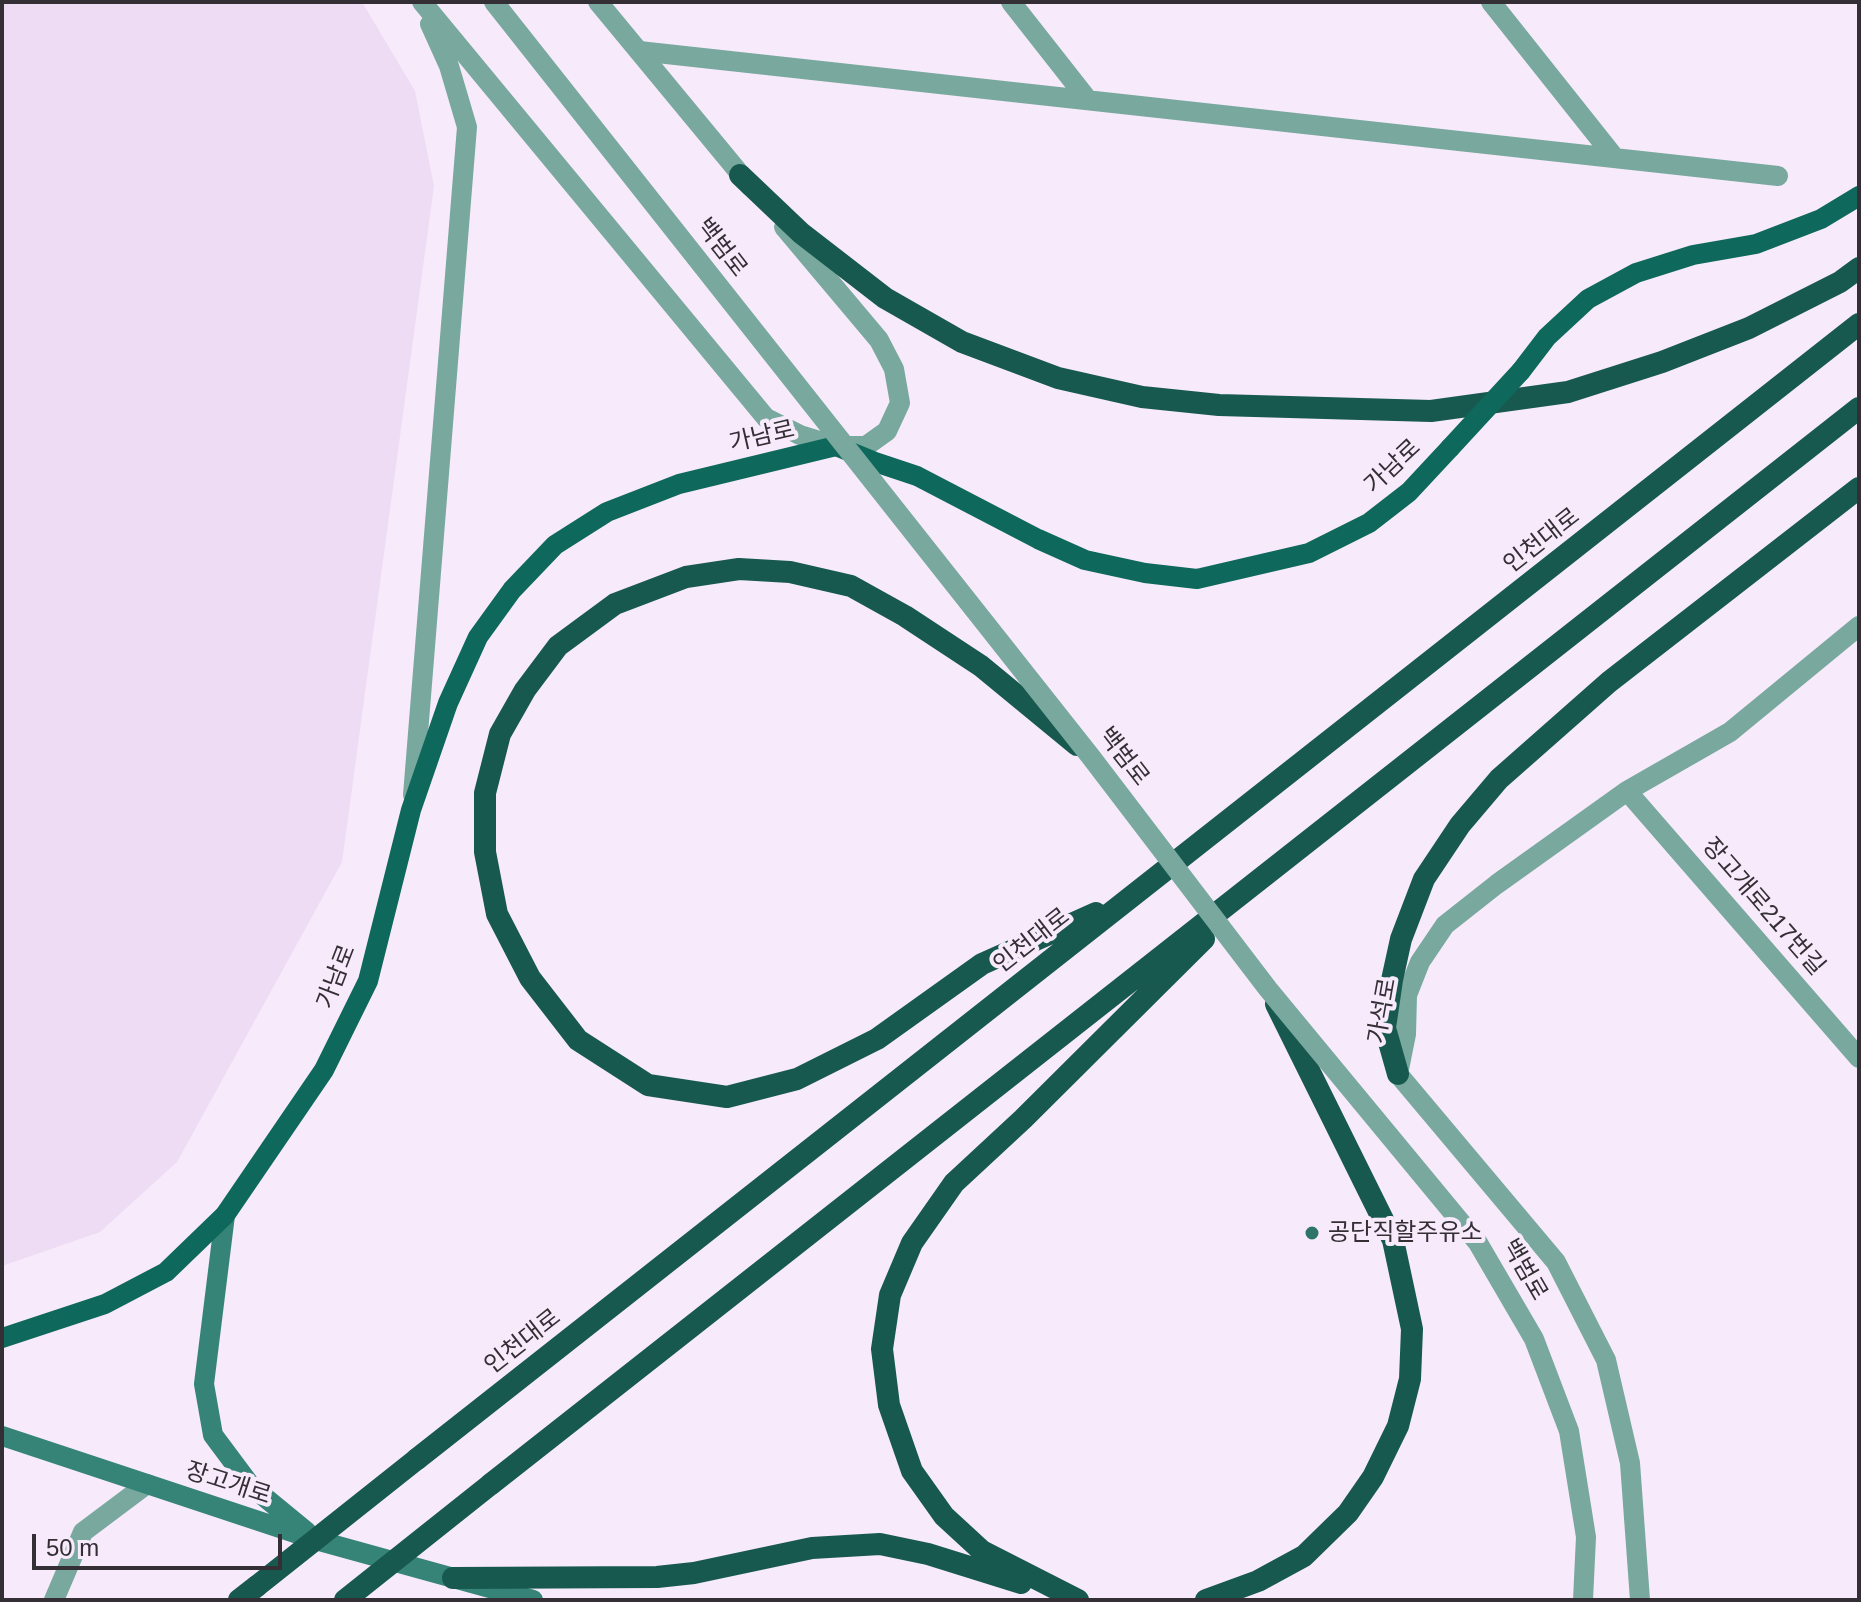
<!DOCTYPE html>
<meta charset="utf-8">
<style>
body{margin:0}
#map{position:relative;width:1861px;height:1602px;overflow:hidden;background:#f7eafb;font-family:Helvetica,sans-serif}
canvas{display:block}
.frame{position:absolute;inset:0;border:4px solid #342f35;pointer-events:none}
.scale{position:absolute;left:32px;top:1534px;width:250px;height:36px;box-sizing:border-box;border:4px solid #342f35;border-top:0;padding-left:10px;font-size:24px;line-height:28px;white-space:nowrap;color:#342f35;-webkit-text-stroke:6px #f7eafb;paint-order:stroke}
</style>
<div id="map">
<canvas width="1861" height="1602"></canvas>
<div class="frame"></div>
<div class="scale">50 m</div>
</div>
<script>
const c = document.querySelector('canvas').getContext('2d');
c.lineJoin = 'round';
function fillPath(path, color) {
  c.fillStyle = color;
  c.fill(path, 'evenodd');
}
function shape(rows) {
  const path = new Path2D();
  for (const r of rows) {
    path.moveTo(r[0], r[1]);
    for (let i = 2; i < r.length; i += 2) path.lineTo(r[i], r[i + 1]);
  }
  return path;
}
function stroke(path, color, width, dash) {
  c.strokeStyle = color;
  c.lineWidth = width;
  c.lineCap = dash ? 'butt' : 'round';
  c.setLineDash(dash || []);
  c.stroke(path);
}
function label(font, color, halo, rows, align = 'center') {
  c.font = font + ' Helvetica,"Noto Sans KR",sans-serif';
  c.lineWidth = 8;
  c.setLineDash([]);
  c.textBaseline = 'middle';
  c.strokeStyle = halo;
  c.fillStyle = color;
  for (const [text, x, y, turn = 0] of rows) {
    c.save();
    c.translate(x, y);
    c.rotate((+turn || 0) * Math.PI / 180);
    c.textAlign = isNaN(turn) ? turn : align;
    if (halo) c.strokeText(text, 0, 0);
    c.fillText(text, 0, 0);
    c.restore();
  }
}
fillPath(shape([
 [2,2,362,2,415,91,434,186,342,862,177,1162,100,1232,2,1266]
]), '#eddcf3');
stroke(shape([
 [1011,2,1088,100],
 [1491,2,1615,158],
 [639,51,1778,176],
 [1627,791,1859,1058],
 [54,1600,83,1532,147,1484],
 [1640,1600,1630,1463,1606,1360,1556,1262,1398,1074,1406,1034,1407,995,1420,962,1445,925,1497,884,1627,791,1730,732,1859,626]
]), '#78a89e', 20);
stroke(shape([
 [422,2,766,418,800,435,836,446,866,446,887,431,900,403,894,369,879,340,784,227],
 [598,2,751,187],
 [413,795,467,127,449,66,430,24]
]), '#78a89e', 20);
stroke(shape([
 [225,1215,204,1384,213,1435,251,1486,307,1532],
 [2,1436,316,1540,533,1600]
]), '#358477', 20);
stroke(shape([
 [1521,371,1547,337,1588,299,1636,273,1693,255,1756,244,1821,219,1859,196],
 [2,1338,105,1304,166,1272,225,1215,324,1070,368,981,411,810,448,703,478,637,512,590,555,545,607,512,679,484,836,446,875,462,917,476,1038,539,1085,560,1145,573,1197,579,1309,553,1369,523,1409,492,1450,448]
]), '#0e685b', 20);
stroke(shape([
 [740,175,801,233,885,298,962,342,1058,378,1142,397,1219,405,1431,411,1568,392,1662,362,1749,328,1840,282,1859,268],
 [1077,745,981,666,905,616,851,586,790,572,739,569,686,577,615,604,558,646,525,690,500,734,485,793,485,852,497,914,530,978,578,1040,648,1085,727,1097,797,1079,877,1039,982,964,1096,913],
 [1398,1074,1385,1028,1392,980,1401,939,1424,879,1460,825,1499,779,1609,682,1859,488],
 [417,1459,1859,324],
 [491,1484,1859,408],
 [453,1578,657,1577,694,1573,812,1548,880,1544,928,1554,1021,1583],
 [239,1600,257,1586],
 [1078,1600,982,1551,944,1516,912,1471,889,1405,882,1349,890,1295,912,1243,954,1183,1023,1119,1204,939],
 [1206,1600,1258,1581,1304,1556,1348,1513,1373,1477,1398,1426,1410,1379,1412,1329,1393,1240,1276,1004]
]), '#18594f', 22);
stroke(shape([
 [494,2,1091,757,1268,989,1478,1243,1534,1339,1569,1431,1586,1537,1583,1600]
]), '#78a89e', 20);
stroke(shape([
 [1450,448,1521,371]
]), '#0e685b', 20);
stroke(shape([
 [257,1586,417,1459],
 [345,1600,491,1484]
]), '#18594f', 22);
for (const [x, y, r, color] of [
 [1312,1233,8,"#2f7468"]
]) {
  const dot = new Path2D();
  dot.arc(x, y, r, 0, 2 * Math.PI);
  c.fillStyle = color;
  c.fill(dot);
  stroke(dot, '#f7eafb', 3);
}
label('24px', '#342f35', '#f7eafb', [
 ["백범로",721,248,52],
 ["가남로",762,437,-13],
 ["가남로",1393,467,-43],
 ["인천대로",1542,541,-38],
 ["백범로",1123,757,52],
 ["장고개로217번길",1763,907,49],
 ["인천대로",1032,941,-38],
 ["가남로",337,977,-69],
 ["가석로",1383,1011,-80],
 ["백범로",1524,1270,60],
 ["인천대로",523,1342,-38],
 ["장고개로",228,1484,18]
]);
label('24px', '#342f35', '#f7eafb', [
 ["공단직할주유소",1328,1233]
], 'left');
</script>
